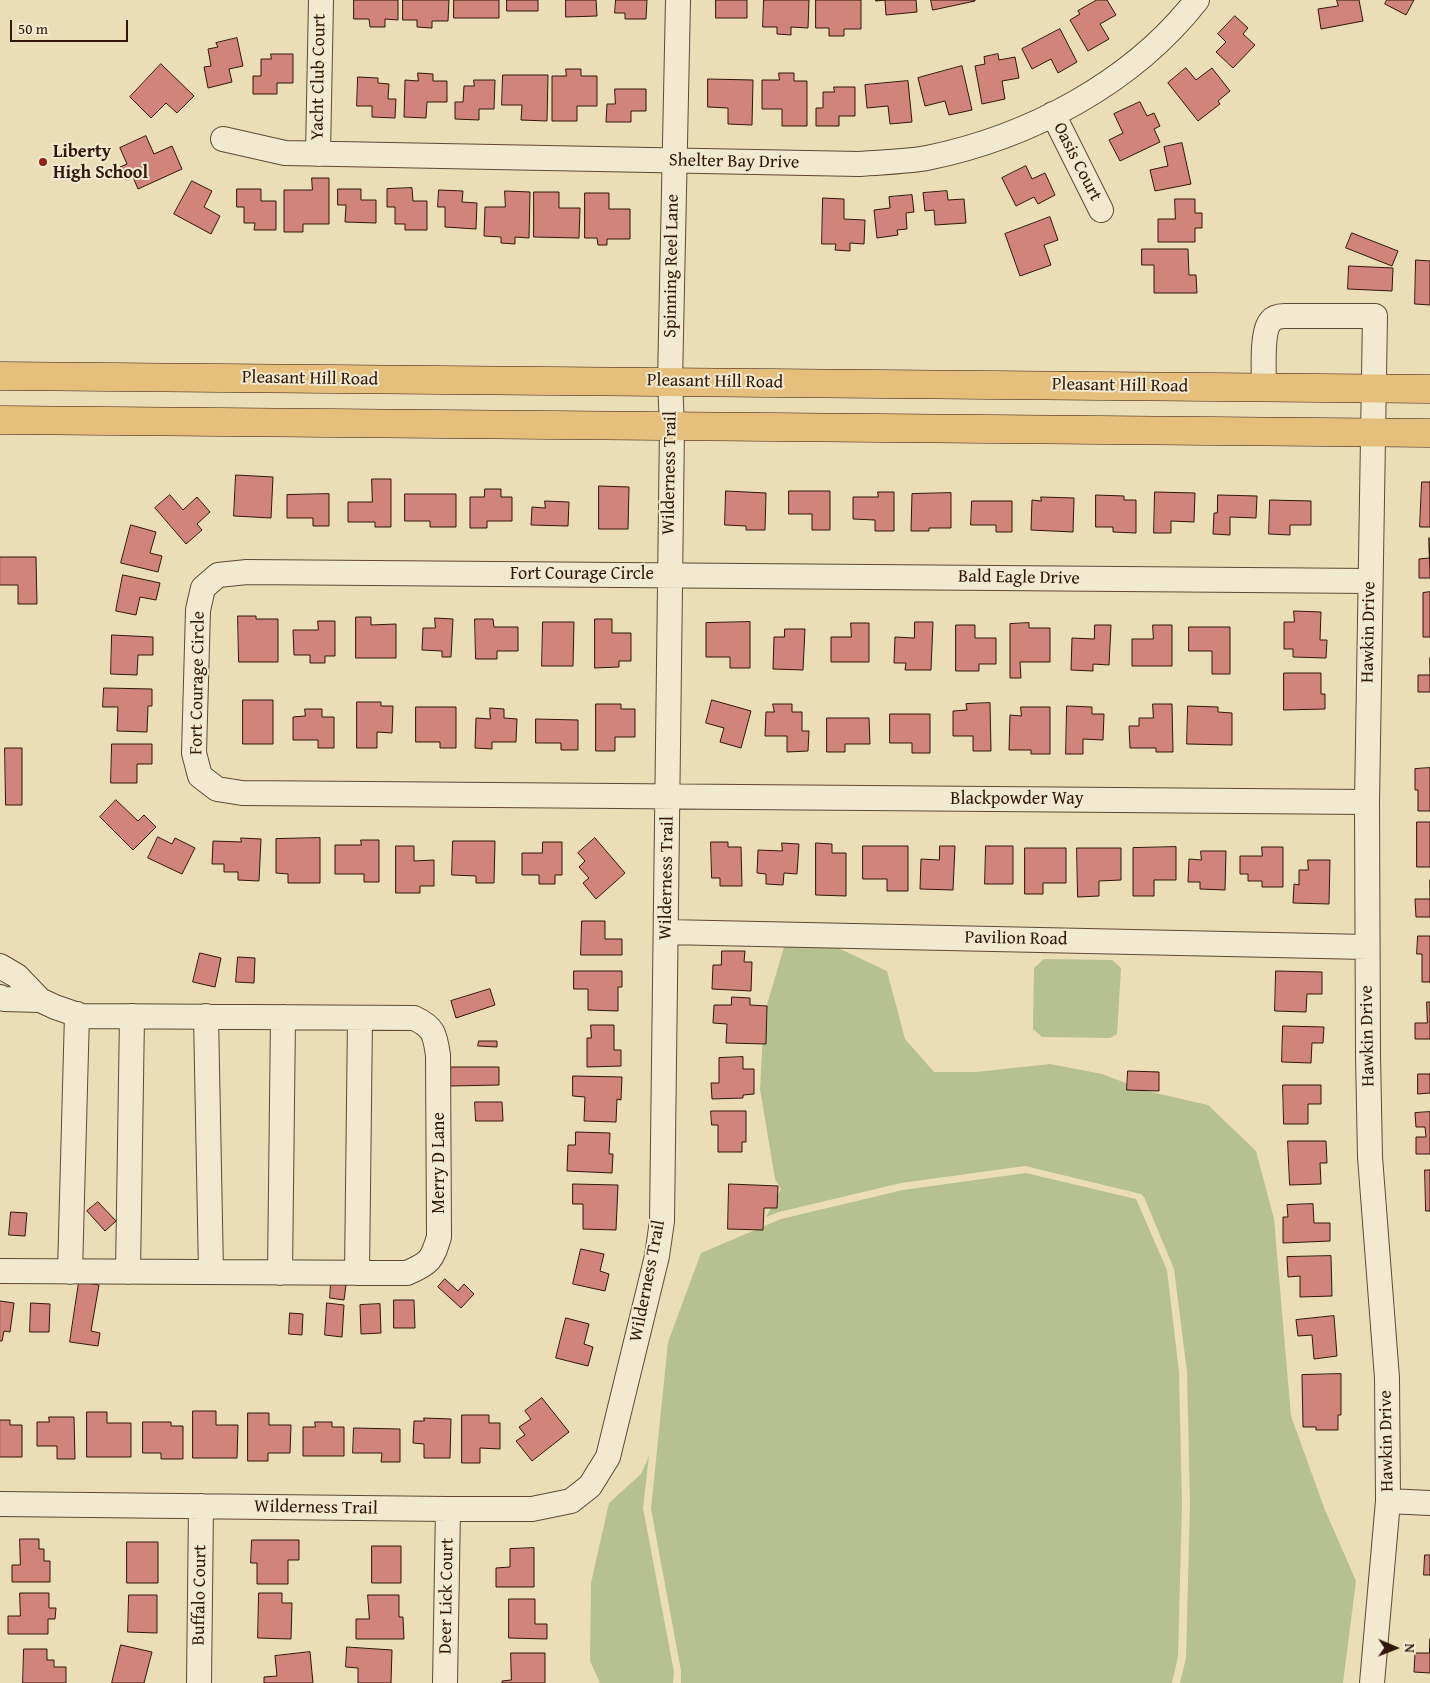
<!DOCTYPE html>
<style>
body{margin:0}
#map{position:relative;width:1430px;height:1683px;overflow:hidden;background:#ebdeb7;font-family:"Gentium Book Plus",serif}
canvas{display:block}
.north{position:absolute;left:1370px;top:1623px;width:50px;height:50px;-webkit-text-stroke:4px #f2ead0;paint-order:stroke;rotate:91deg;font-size:14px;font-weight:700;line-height:20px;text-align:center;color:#311609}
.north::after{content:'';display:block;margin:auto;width:18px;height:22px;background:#311609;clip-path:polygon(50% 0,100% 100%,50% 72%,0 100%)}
.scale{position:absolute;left:10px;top:20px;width:118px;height:22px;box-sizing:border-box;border:2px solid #311609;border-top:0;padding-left:6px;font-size:15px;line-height:18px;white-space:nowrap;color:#311609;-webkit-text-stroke:4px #f2ead0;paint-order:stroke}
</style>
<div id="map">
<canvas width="1430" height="1683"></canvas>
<div class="north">N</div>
<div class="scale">50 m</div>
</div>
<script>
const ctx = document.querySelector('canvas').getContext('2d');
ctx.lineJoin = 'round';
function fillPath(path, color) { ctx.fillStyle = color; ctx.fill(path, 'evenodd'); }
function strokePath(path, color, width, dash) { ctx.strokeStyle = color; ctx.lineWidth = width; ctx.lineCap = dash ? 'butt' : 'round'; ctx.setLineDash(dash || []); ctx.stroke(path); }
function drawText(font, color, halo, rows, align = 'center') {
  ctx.font = font + ' "Gentium Book Plus",serif'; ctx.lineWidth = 4; ctx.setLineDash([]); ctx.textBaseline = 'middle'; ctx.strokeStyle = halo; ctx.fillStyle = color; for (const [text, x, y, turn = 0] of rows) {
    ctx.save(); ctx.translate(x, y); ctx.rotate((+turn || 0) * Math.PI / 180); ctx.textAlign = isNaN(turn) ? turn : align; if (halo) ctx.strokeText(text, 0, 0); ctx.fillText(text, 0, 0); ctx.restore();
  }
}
const green = new Path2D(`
 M832,945L887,971L905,1039L934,1072H976L1050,1064L1102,1074L1147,1091L1208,1105L1256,1151L1274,1219L1291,1416L1325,1510L1356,1581L1343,1683H1180L1186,1658L1190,1504L1187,1372L1174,1269L1144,1197L1141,1194L1025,1166L901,1183L779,1212L766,1217L781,1189L775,1179L760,1089L764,1015L784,947Z
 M1044,959L1112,960L1121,968L1117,1034L1110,1038L1042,1037L1033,1029L1034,968Z
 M1026,1173L1136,1199L1167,1270L1179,1372L1182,1504L1178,1657L1172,1683H681V1671L651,1509L668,1342L701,1253L781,1219L903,1190Z
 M649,1456L643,1508L674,1672L673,1683H600L590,1661L591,1583L609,1503L641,1474Z`);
const building = new Path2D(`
 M354,0H398V20L385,19V27H370L369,19H354Z
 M403,0H449L448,21H432V28L417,27V20H403Z
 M454,0H499V18H454Z
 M507,0H538V11H507Z
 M566,0H596L597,16L566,17Z
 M616,0H647L646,19H625V13H615Z
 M716,0H747V18H716Z
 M764,0H809L808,28L791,27V35L777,34V27H763Z
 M816,0H861V29H844V36H829V28H816Z
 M876,0H916L917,12L886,15L885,0L876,1Z
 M931,0H975V1L933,10Z
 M1097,0H1107L1116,15L1100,24L1109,39L1088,51L1070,20L1080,14L1078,11Z
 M1337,0H1359L1363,21L1321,29L1318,9L1338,6Z
 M1387,0H1414L1406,15L1385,4Z
 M1235,16L1248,28L1243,34L1255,45L1233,68L1216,52L1226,42L1218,34Z
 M1060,29L1077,62L1058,73L1051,59L1032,69L1022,49Z
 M237,38L243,66L229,69L232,82L208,88L204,67L211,66L208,49L218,47L216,43Z
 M271,54H293V83H277V94H253V76H261V59H271Z
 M998,54L999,60L1015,57L1019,78L1002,81L1005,99L982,104L975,66L985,64L984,57Z
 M161,64L194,96L177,113L166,103L151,118L130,97Z
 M962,66L972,110L949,115L945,101L925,106L918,78Z
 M1186,68L1196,80L1212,68L1230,91L1218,101L1220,104L1198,121L1168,83Z
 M566,69H581V76H597V106H577V121H552V76H566Z
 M418,73L433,74V81H447V102H427L426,118L404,117L405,80L418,81Z
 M779,73H794V81H807V126H782V109H762V80H779Z
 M503,75H548L547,121L521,120L522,105H502Z
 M358,77L378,78V83L389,84L388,99H396L395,118L372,117V106H357Z
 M708,79L753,80L752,125L728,124V108L708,107Z
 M474,80H495L494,109H479V120L455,119V102H463L464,86H474Z
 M908,81L912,122L890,124L888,106L867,108L865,85Z
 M834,87H855V116H839V126H816V108H823V92H834Z
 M615,89H646V111H631V122H606L607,104H615Z
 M1140,102L1147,116L1154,113L1160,126L1154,129L1160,142L1120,161L1109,140L1123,133L1114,114Z
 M146,136L154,154L172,146L182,169L138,189L133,177L126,180L120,167L127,164L120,148Z
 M1182,143L1191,184L1155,191L1150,170L1168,166L1164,147Z
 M1026,166L1032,179L1045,173L1055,195L1038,204L1034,197L1016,206L1002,178Z
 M312,178H329V224H303V232H284V190H312Z
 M192,181L212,191L204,207L220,216L211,234L174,214Z
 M412,188L413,201H427V230H405V224H395V207H387V189Z
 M237,189H261V201H276V230H254L255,223H244V207H237Z
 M338,189H361V200H376V223L345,222L346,205H338Z
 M439,190L463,191L462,202L477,203L476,229L445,227V207H438Z
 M505,191L530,192L529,238L515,237V244L501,243V237L484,236L485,207H505Z
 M947,191L948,200L964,199L966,223L935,225L934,210L925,211L923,193Z
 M534,192H559V208H580L579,238L534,237Z
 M585,193H609V209H630V239H607V245H598L597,238H585Z
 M912,195L914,212L906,213L907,229L897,230L898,235L877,238L874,210L890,208L889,197Z
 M823,198L844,199V219L865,220L864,244L850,243V251L835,250L836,244H822Z
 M1175,199H1195V213H1202V228H1195V242H1158V219H1175Z
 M1050,217L1058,240L1044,245L1051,265L1020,276L1005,234Z
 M1352,233L1398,251L1392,266L1346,248Z
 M1142,249H1188L1189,275H1196L1197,293H1154V265H1142Z
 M1416,260L1430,261V305L1415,304Z
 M1349,266L1393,268L1392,291L1348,289Z
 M236,475L273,477L271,518L234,516Z
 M372,479H391V527H375V522H348V502H372Z
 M1422,482H1430V527H1420Z
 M599,486L629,487L628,529H599Z
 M485,489H501V497H512V521H487V528H470V497H484Z
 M726,491L766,493L765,530H746V526L725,525Z
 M789,491H830V530H812V514H789Z
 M878,492H894V531H875V520L853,519V497H878Z
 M1155,492L1195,493L1194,522L1171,521V533H1154Z
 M951,493V528H929V531H911L912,494Z
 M329,494V526H313V518H287V495Z
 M405,494H456V527H430V521H405Z
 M170,495L183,510L197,497L210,512L197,524L202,530L186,544L155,508Z
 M1096,495L1124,496V500H1136V533L1113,532V527H1096Z
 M1218,495L1257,496L1256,518L1230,517V535L1213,534L1214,513H1217Z
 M1041,497L1074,498L1073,532L1031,530L1032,500L1041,501Z
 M1270,500L1311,501V525H1290V535L1269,534Z
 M545,501L569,502L568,526L531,525L532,507L545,508Z
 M972,501H1012V532H996V525H971Z
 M131,525L156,532L150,553L162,556L158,572L121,563Z
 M1429,538L1430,578H1419V559L1429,558Z
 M0,557H36L37,604H18V585H0Z
 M123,575L160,583L156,600L140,597L136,615L116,611Z
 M1430,592V637H1423V593Z
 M1294,611L1321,612L1320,640H1327L1326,658L1293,657V649H1284V622H1294Z
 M238,616H256V619H278V662H239Z
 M356,617H371V625L396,624V658H356Z
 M435,618L453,619L451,657H442V651L422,650L423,628H435Z
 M475,619H493L494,627H518V651H497V659H476Z
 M595,619H612V633H631V661H619V667L595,668Z
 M318,621H335V656H325V663H310V655H294L293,630H318Z
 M543,622H574L573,666H542Z
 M750,622V668H730V657H706V623Z
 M915,622H933L931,670H905L906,663H894L895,637L914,638Z
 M851,623H869V662H831V637H851Z
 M1029,623V628H1050V662H1020L1021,678H1010V624Z
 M956,625H975V638H996V664H979V671H956Z
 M1095,625H1111L1109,665L1093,664V671L1071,670L1072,638L1094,639Z
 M1153,625H1172V666H1132V639H1153Z
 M1189,627H1230V674H1212V651H1189Z
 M785,629H805L803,670L773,669L774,637H784Z
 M112,635L153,637V655H138L137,675L111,674Z
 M1430,658V692H1418V675H1430Z
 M1284,673H1321V694H1325V709L1284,710Z
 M104,688L152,689V706H148L147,732L117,731L118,707H103Z
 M243,700H273V744H243Z
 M712,700L751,711L741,748L720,742L724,728L706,723Z
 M357,702H381V706H393L392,733L377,732V748H357Z
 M990,703L991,751H973V736H953V711L967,710L966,704Z
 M596,704H621V709H635V737H615V751H596Z
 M773,704H792V712H802V731H809L808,751L787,752V736H765L766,712H774Z
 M1153,704H1172L1173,752H1156V748H1130L1129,726H1139V718H1153Z
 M1067,706L1092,707V714H1104L1103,740L1083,739V754H1066Z
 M1188,706L1218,707V712L1232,713V745L1187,744Z
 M416,707H456V748H440V742H416Z
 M1021,707H1050V754H1031V750H1009L1010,715L1021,716Z
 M490,708L504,709V718L517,719L516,742H492V749L475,748L476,718L490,719Z
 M305,709H322V717H334V748H318V740H293V717L305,716Z
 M890,714H930V753H912V743H890Z
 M827,718H869L870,744H845V752H827Z
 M536,719L578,720V750H561V743H536Z
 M112,744H152V764H137V783H111Z
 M5,748H22V805H6Z
 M1430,768V811H1418V790H1415V769Z
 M116,800L138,821L144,815L156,827L133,850L100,817Z
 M1417,822H1430V867H1417Z
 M158,837L172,844L175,838L195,848L182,874L148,858Z
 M241,838L261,839L259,881L238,880V872H224V864H212L213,841L241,842Z
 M320,838V883H288V874L276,873V839Z
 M595,838L625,873L596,899L583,883L589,878L579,867L585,861L578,853Z
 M361,840H379V882H364V874H335V845H361Z
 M453,841H495L494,883H476V876L452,875Z
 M543,842H562V875H555V884H539V875H522V853H542Z
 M711,842H728V847H741L742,886H720V878H712Z
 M782,843L799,844L797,874L784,873L783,885L766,884V874L757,873L758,850L782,851Z
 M816,843L832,844V853H846V896L816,895Z
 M396,846H414V861L434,860V886H420V893H396Z
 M863,846H908V891H887V879H863Z
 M940,846H955L953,890L920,889L921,859L939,860Z
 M986,846H1013V884H985Z
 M1176,847V880H1154V896H1133V848Z
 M1262,847H1283V887H1262V881H1248V874H1240V856H1262Z
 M1025,848H1066V883H1043V894H1025Z
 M1077,848H1121V880L1099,881V896L1078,897Z
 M1201,851H1226L1225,890L1200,889V882H1188L1189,859L1201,860Z
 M1308,860H1330L1329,904L1293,903L1294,884L1299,885V870H1308Z
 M1430,880V917H1416L1415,899H1430Z
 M582,921H605V939H622V955H581Z
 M1418,936H1430V982H1422V954H1417Z
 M722,951H745L744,962H752L751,991L712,989L713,965H721Z
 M200,953L221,958L215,987L193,982Z
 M238,957L255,958L254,983L236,982Z
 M574,971H622V987H618V1011L588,1010V989H574Z
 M1276,971L1322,972V994H1307L1306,1012L1275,1011Z
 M490,989L495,1005L456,1018L451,1001Z
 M732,997L750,998V1005L767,1006L766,1044L726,1043L727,1024L713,1023L714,1005H731Z
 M1427,1002H1430V1039H1415V1023H1427Z
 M591,1025H614V1050H621V1066L587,1067V1038H591Z
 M1283,1026L1324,1027L1323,1043H1312L1311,1063L1282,1062Z
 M479,1041H497V1047L478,1046Z
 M743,1057V1069H754V1094L743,1095V1098L712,1099L711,1083H719V1058Z
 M451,1067H499V1085L451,1086Z
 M1128,1071L1159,1072V1091L1127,1090Z
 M1418,1074H1430V1093L1418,1094Z
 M573,1076L622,1077L621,1100L617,1099L616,1122L584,1121L585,1097L573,1096Z
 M1283,1085H1321V1104H1308V1124H1284Z
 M475,1102H502L503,1121H476Z
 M711,1111H746V1142H742V1152H718V1125H712Z
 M1430,1112V1154H1416V1137H1426L1425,1127H1416L1415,1113Z
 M576,1132L610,1133L609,1154H613L612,1173L567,1171L568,1145H575Z
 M1288,1141H1326L1327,1163H1320L1321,1184L1290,1185Z
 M1425,1170H1430V1211H1426Z
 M573,1184L618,1185L616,1230L583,1229V1204H573Z
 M729,1184L778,1186L777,1208H764L763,1230L728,1229Z
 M98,1202L116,1221L105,1231L87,1211Z
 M1313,1204L1314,1223H1330V1241L1283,1243V1217H1288L1287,1205Z
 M11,1212L27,1213L25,1236L9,1235Z
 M581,1249L604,1254L600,1271L609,1274L605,1291L573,1284Z
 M1331,1256L1332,1296L1300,1297V1276L1288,1277L1287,1257Z
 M445,1279L458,1291L464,1284L474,1294L461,1308L438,1287Z
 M79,1282L99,1285L91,1331L100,1333L98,1346L70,1342Z
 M331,1283L346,1285L344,1300L330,1298Z
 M394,1300H414L415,1328H394Z
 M0,1301L14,1303L10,1332L4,1331L2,1341H0Z
 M31,1303L50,1304L49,1332H30Z
 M327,1303L344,1305L342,1337L325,1335Z
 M380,1304L381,1333L361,1334L360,1305Z
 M290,1313L303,1314L302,1335L289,1334Z
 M1334,1316L1337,1356L1314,1359L1312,1335L1298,1336L1296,1320Z
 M566,1318L589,1324L584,1344L593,1347L588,1366L556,1358Z
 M1341,1374V1415H1338V1430H1316V1427H1303L1302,1375Z
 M542,1398L569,1432L532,1461L516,1441L525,1435L519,1427L531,1419L525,1411Z
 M193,1411H216V1425H238L237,1458H193Z
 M87,1412H107V1423H131V1457H87Z
 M248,1413H269V1425H291L290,1453H268V1461H248Z
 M462,1415H489V1423H500V1449L480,1448V1463H462Z
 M49,1417H74L75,1459H57V1446H37V1422H49Z
 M424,1418L451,1419L450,1458H424V1444L413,1443L414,1421H424Z
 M0,1420H10V1425H22V1457H0Z
 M143,1422H171V1426H183V1459H161V1453H143Z
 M315,1422H332V1427H344V1456H303V1427H315Z
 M354,1428L400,1429V1462H381L382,1453H353Z
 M20,1539H39V1549H44V1561H50V1582H12V1565H20Z
 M252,1540H299V1560H288V1584H257V1563H251Z
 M127,1542H158V1583H127Z
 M372,1546H401V1583H372Z
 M534,1548V1587H496V1568L510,1567V1549Z
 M1425,1555H1430V1575H1424Z
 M20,1593H49V1608H56L55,1619H48V1634H8V1616H20Z
 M259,1593H282V1603H292L291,1639L258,1638Z
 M129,1595H157V1633L128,1632Z
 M368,1595H399V1617H403L404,1639H356V1619H369Z
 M509,1599H535V1624H547V1639L509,1638Z
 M1430,1639V1673L1414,1672L1415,1653H1429Z
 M121,1645L152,1652L144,1683H112Z
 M347,1647L392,1650L391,1683H358V1668L346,1667Z
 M24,1649H47V1660H54V1667H66V1683H23Z
 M310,1652L313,1683H264V1677L277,1676L275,1656Z
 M511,1653H545V1683H502V1681L511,1680Z`);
const minor = new Path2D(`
 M1053,114L1101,210
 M223,139L285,153L859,164C881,162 905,162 927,158C1030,137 1132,83 1197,0
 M318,154L321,0
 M1264,388C1264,373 1261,331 1271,321C1274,317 1280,316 1285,316H1375L1367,802L1368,1055L1370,1157L1387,1378L1388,1501L1372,1683
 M1367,802L242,793L217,789L200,776L194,753L198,610L203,588L218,575L247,572L1370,581
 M666,932L1367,947
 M0,966L17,976L40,1000L55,1007L81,1016L414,1018C434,1027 435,1035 438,1055L439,1237C432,1260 430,1263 407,1273L0,1271
 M0,997L4,999L40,1000
 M206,1016L211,1272
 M70,1272L77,1014
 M128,1272L132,1016
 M280,1273L283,1017
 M357,1273L360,1018
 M1388,1501L1430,1503
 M0,1504L448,1509H532L571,1501L590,1486L608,1457L657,1256L662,1221L672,426L670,382L678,0
 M199,1683L201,1506
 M445,1683L448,1509`);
const major = new Path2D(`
 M0,376L1430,389
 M0,420L1430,433`);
const markers = [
 [43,162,5,"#8f2418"]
];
const streetNames = [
 ["Yacht Club Court",319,77,-89],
 ["Shelter Bay Drive",734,162,1],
 ["Oasis Court",1077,162,63],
 ["Spinning Reel Lane",672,266,-89],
 ["Pleasant Hill Road",310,379,1],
 ["Pleasant Hill Road",715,382,1],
 ["Pleasant Hill Road",1120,386,1],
 ["Wilderness Trail",670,473,-89],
 ["Fort Courage Circle",582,574],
 ["Bald Eagle Drive",1019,578,1],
 ["Hawkin Drive",1369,632,-89],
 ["Fort Courage Circle",198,683,-89],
 ["Blackpowder Way",1017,799],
 ["Wilderness Trail",667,878,-89],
 ["Pavilion Road",1016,939,1],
 ["Hawkin Drive",1368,1036,-91],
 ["Merry D Lane",439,1163,-90],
 ["Wilderness Trail",648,1281,-79],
 ["Hawkin Drive",1387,1441,-91],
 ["Wilderness Trail",316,1508,1],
 ["Buffalo Court",200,1595,-89],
 ["Deer Lick Court",447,1596,-89]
];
const poiNames = [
 ["Liberty",53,152],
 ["High School",53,173]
];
fillPath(green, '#b6c18f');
fillPath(building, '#d0847b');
strokePath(building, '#311609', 1);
strokePath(minor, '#604834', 26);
strokePath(major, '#311609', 29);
strokePath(minor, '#f2ead0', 24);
strokePath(major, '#e6bf7c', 28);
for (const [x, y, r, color] of markers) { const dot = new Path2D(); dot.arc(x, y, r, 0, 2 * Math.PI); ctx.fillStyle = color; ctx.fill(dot); strokePath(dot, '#f2ead0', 2); }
drawText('18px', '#311609', '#f2ead0', streetNames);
drawText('bold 18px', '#311609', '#f2ead0', poiNames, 'left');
</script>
